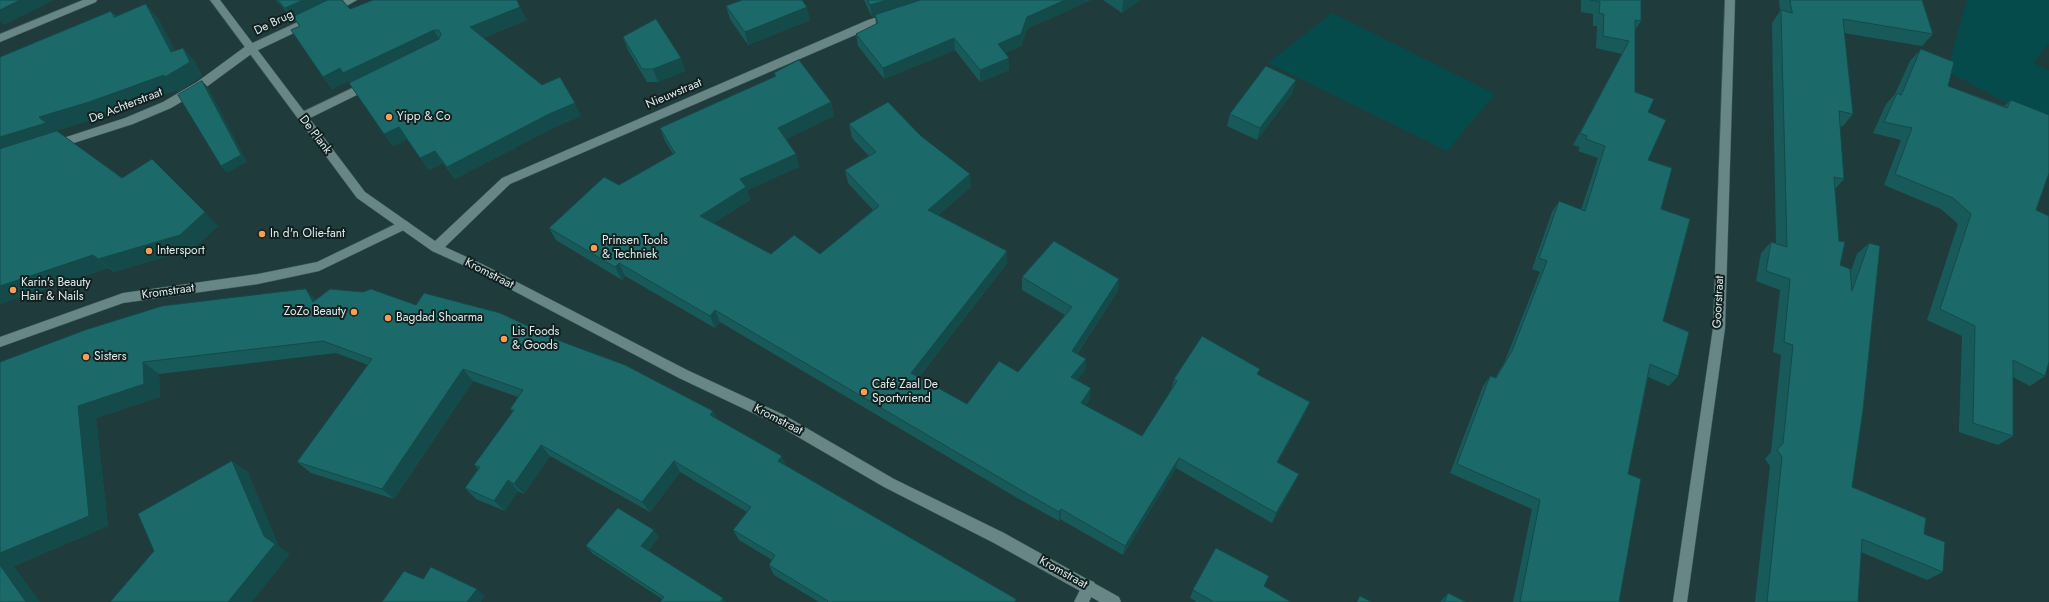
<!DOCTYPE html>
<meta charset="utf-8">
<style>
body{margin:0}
canvas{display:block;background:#1f3b3b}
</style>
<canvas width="2049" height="602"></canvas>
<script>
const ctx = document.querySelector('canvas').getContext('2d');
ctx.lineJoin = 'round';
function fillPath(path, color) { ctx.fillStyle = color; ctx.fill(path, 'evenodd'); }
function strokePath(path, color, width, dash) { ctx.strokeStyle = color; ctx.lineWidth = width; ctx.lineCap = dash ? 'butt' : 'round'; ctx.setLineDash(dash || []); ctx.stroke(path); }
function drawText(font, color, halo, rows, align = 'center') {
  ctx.font = font + ' Jost,sans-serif'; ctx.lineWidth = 4; ctx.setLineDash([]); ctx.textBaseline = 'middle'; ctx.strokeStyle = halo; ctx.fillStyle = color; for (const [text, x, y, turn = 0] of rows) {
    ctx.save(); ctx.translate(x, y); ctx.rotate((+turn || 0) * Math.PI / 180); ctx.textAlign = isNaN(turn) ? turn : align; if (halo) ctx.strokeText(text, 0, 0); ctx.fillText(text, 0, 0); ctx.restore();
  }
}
const green = new Path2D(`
 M1967,0H2049V43L2033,63L2049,71V126L1947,71Z
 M1332,13L1495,94L1447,151L1268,63Z`);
const service = new Path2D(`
 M369,80L374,84L373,87L306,120L302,121L297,117L298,114Z`);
const minor = new Path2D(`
 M83,0H97L96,2L0,42V34Z
 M344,0H357L336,12H328L327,10Z
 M1725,0H1735L1725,328L1687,602H1673L1713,328Z
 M313,15L318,19L317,22L254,52L205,88L171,108L133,124L55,149L50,145L51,142L125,118L163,102L197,82L246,46Z
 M404,220L408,222L410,225L408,228L319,271L258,284L123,303L0,347V337L123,293L258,274L317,262Z
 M1089,580L1094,582L1096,587L1089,602H1074L1084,582Z`);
const tertiary = new Path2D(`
 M210,0H220L365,192L435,241L502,178L868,20L891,13L895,15L896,17L895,19L876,26L510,184L445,247L482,264L687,370L784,415L894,479L1004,533L1119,597L1121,602H1100L994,543L884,487L774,423L679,378L474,270L432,251L357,198Z`);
const wall = new Path2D(`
 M276,0H342L350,9L527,20L483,38L581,116L555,127L455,179L443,163L429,170L407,139L393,146L349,81L332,89L323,77L299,26L296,21H295Z
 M740,0H802L810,20L748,45L730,19L726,6L740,1Z
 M864,0H1091L1027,29L1021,46L1005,53L1009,58V70L980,82L955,50L884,79L858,46L856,34L876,25L875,16L872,17Z
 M1103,0H1140L1122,13Z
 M1581,0H1641V21L1635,30V92L1648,112V160L1661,209L1663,321L1678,376L1669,386L1648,377L1628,474L1619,602H1513L1532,509L1450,473L1483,386L1490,376L1495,378L1505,361L1540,272L1532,269L1552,212L1559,201L1581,210L1598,158L1578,151L1580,147L1573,145L1622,54L1596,48L1597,26H1593V14L1581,12Z
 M1779,0H1922L1933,34L1922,46L1844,33L1853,114L1843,126H1840L1844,179L1835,189L1840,265L1850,273L1857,254L1869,243L1852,487L1924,534L1943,572L1927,580L1861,552L1858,602H1755L1770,466L1765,459L1771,452L1781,355L1773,352L1780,290L1756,281L1761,253L1771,242L1776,243L1772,23L1780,11Z
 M111,11L116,16L158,18L175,51L183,48L195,62L202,76L178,92L176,90L104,116L55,131L122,178L218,226L194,248L114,272L108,268L0,304V57Z
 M623,37L681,58L685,71L658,82H647L628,50Z
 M1921,49L1948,86L2004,106L2011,100L2036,210L2045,376L2030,386L2013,377V436L1998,445L1959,432L1962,336L1927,320L1958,224L1941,209L1884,185L1901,140L1873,133L1886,104L1895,94L1910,61Z
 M774,73L831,102L834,116L786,139L796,154L799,167L747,190L750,200L713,223L771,254H820L873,210L848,183L845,170L869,156L852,138L849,124L971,187L938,215L1007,251V263L919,377L967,404L1018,372L1065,315L1022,290V277L1119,279L1118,291L1077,354L1086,359L1085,370L1077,380L1090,399L1085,406L1142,436L1171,391L1174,379L1258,375L1310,402L1305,413L1278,462L1294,484L1272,523L1176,468L1123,555L1060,519L1059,521L1019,499L720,322L715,328L625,276L622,280L556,240L549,228L619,185L673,154L665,141L660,128L775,77Z
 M1293,92L1257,140L1227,126L1230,114Z
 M316,300L416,305L560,341L713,411L717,419L786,466L1016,599V602H819L774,575L769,565L772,560L739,540L733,530L747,512L680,472L650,512L550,456L524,494L518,491L505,511L476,499L465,488L478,469L474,465L513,412L510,409L518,397L473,381L394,499L311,473L297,462L368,365L336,353L159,374L160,397L96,418L108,526L14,566L0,602V362Z
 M659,537L648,551L726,602L662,599L592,553L586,546Z
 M1264,586L1291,602H1197L1190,598L1193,590Z
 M1448,593L1466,602H1440L1441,601Z`);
const shadedWall = new Path2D(`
 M20,0H54L4,25L0,21V10Z
 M303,0H339L293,17L296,21H295L285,8Z
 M887,0H928L872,17L870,5Z
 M1065,0H1091L1027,29L1021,46L998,56V44L1027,17Z
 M1124,0H1140L1122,13L1123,1Z
 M146,4L158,18L183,66V48L195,62L202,76L178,92L176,90L104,116L55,131L61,137L0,156V137L39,117L171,52Z
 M520,7L527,20L477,40L470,27Z
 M807,7L810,20L748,45L745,32Z
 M434,30L441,43L352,86L349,81L332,89L323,77L340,68Z
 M954,38L955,50L884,79L883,68Z
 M681,58L685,71L658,82L653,69Z
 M1009,58V70L980,82V70Z
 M1296,80L1293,92L1257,140L1260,128Z
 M202,81L208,87L247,162L227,173L221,166Z
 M831,102L834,116L782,141L778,128Z
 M575,103L581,116L555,127L455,179L447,167L549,114Z
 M399,127L407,139L393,146L384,134Z
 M435,151L443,163L429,170L420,158Z
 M796,154L799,167L747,190L750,200L705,229L700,216L740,179Z
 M970,174L971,187L929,222L928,210Z
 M205,212L218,226L194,248L114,272L98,259Z
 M1007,251V263L913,384L911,373Z
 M93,255L108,268L0,304V286Z
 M619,263L625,276L622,280L615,267Z
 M1119,279L1118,291L1071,362L1072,351Z
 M306,289L318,302H313Z
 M715,310L720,322L715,328L710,316Z
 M1086,359L1085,370L1071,388V377Z
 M143,362L159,374L160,397L96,418L108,526L14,566L40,602H26L0,565V553L78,406Z
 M463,369L473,381L394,499L382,489Z
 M1091,388L1090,399L1080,414L1081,403Z
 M1310,402L1305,413L1272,472L1277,462Z
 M713,411L719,423L710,415Z
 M541,445L550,456L524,494L514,484Z
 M782,456L787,467L778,461Z
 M1179,458L1176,468L1123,555L1125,546Z
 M232,461L248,472L279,546L290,554L252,602H228L264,536Z
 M674,461L680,472L650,512L642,502Z
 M1299,474L1294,484L1272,523L1276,513Z
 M508,480L518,491L505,511L494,501Z
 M1061,509L1060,519L1059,521V512Z
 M654,530L659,537L646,553L641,546Z
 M477,589L485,596L481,602H467Z
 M723,598L726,602H720Z`);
const building = new Path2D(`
 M0,0H20L0,10Z
 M278,0H303L285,8Z
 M328,0H342L350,9L373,0H517L520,7L470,27L542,85L560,77L575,103L549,114L447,167L435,151L420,158L399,127L384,134L349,83L439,39L441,34L439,30H434L343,73L340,68L323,77L291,30L300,26L293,17Z
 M743,0H802L807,7L745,32L726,6Z
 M868,0H887L870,5Z
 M921,0H1065L1027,17L1021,34L998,44L1009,58L980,70L954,38L883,68L856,34L878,23L875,15Z
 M1590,0H1641V21L1635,20V92L1654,99L1648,112L1666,120L1648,160L1672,168L1661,209L1690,219L1663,321L1689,332L1678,376L1650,364L1628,474L1641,479L1619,602H1520L1540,500L1457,464L1490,376L1496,378L1512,351L1547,261L1539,258L1559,201L1585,211L1605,146L1586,139L1587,136L1580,133L1629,41L1603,36L1604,14L1599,13L1600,2Z
 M1790,0H1922L1933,34L1843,19L1853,114L1839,111L1844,179L1834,177L1839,241L1845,242L1840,265L1850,269L1852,291L1869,243L1880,246L1863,410L1852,487L1926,518L1924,534L1945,542L1943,572L1862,539L1858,602H1767L1782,457L1777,450L1783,443L1793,345L1784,342L1790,279L1766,271L1771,242L1787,247L1781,10L1792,13Z
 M146,4L171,52L183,48L190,62L165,77L164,75L89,102L39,117L46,123L0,137V57L111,11L114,17Z
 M656,19L681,58L653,69H642L623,37Z
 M1921,49L1954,62L1948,86L2007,108L2011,100L2049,115V173L2036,210L2049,216V362L2045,376L2013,360V436L1973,423L1975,326L1940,309L1971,214L1953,198L1895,174L1912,128L1884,122L1897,93L1901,95Z
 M799,60L831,102L778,128L796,154L740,179L746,187L700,216L771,254L794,235L820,254L879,206L845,170L876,152L849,124L888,102L921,136L970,174L928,210L1007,251L911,373L967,404L999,361L1018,372L1072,307L1022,277L1054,241L1119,279L1072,351L1086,359L1071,377L1091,388L1081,403L1142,436L1177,381L1174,379L1202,336L1260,369L1257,374L1310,402L1277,462L1299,474L1276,513L1179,458L1125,546L1061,509L1059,512L1019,489L715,310L710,316L619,263L615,267L549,228L604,177L619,185L675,153L660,128L776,76L774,73Z
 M1266,66L1296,80L1260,128L1230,114Z
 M202,81L241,155L221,166L178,95Z
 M57,131L122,178L152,159L205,212L180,235L98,259L93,255L0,286V149Z
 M306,289L313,302L330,289L363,292L371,289L416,305L424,293L500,313L560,341L625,365L713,411L710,415L782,456L778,461L1016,599L1015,602H827L828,601L769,565L775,555L733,530L751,507L674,461L642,502L541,445L514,484L508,480L494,501L465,488L480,467L474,465L514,410L510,409L523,390L463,369L382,489L297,462L372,359L323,341L143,362L144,384L78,406L89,516L0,553V362L85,330L162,306Z
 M232,461L264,536L275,544L228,602H110L154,551L138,514Z
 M618,508L654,530L641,546L723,598L720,602H660L664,597L586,546Z
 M1216,548L1269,576L1264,586L1291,602H1214L1193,590Z
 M0,565L26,602H0Z
 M431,567L477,589L467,602H382L404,571L423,579Z
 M1448,593L1466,602H1445Z
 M1360,596L1372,602H1357Z`);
const markers = [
 [389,117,4,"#fc9d54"],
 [262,234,4,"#fc9d54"],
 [594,248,4,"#fc9d54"],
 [149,251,4,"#fc9d54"],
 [13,290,4,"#fc9d54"],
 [354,312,4,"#fc9d54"],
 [388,318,4,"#fc9d54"],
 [504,339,4,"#fc9d54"],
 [86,357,4,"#fc9d54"],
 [864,392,4,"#fc9d54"]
];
const streetNames = [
 ["De Brug",274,23,-26],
 ["Nieuwstraat",674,94,-23],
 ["De Achterstraat",126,106,-21],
 ["De Plank",315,135,53],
 ["Kromstraat",489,274,27],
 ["Kromstraat",168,292,-8],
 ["Goorstraat",1719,302,-87],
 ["Kromstraat",778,420,27],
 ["Kromstraat",1063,573,29]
];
const poiNames = [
 ["Yipp & Co",397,117],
 ["In d'n Olie-fant",270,234],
 ["Prinsen Tools",602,241],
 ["& Techniek",602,255],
 ["Intersport",157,251],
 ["Karin's Beauty",21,283],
 ["Hair & Nails",21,297],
 ["ZoZo Beauty",346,312,"right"],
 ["Bagdad Shoarma",396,318],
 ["Lis Foods",512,332],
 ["& Goods",512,346],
 ["Sisters",94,357],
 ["Café Zaal De",872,385],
 ["Sportvriend",872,399]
];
fillPath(green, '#054b4c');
strokePath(service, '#3d5757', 1);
strokePath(minor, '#3d5757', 1);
strokePath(tertiary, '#3d5757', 1);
fillPath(service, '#678685');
fillPath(minor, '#678685');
fillPath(tertiary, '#678685');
fillPath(wall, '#185a5a');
fillPath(shadedWall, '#144a4a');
fillPath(building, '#1c6969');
strokePath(building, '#144a4a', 1);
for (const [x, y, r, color] of markers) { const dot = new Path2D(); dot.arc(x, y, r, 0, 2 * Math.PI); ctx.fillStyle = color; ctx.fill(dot); strokePath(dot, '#132020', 1.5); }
drawText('12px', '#dcecec', '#132020', streetNames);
drawText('12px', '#dcecec', '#132020', poiNames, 'left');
</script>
